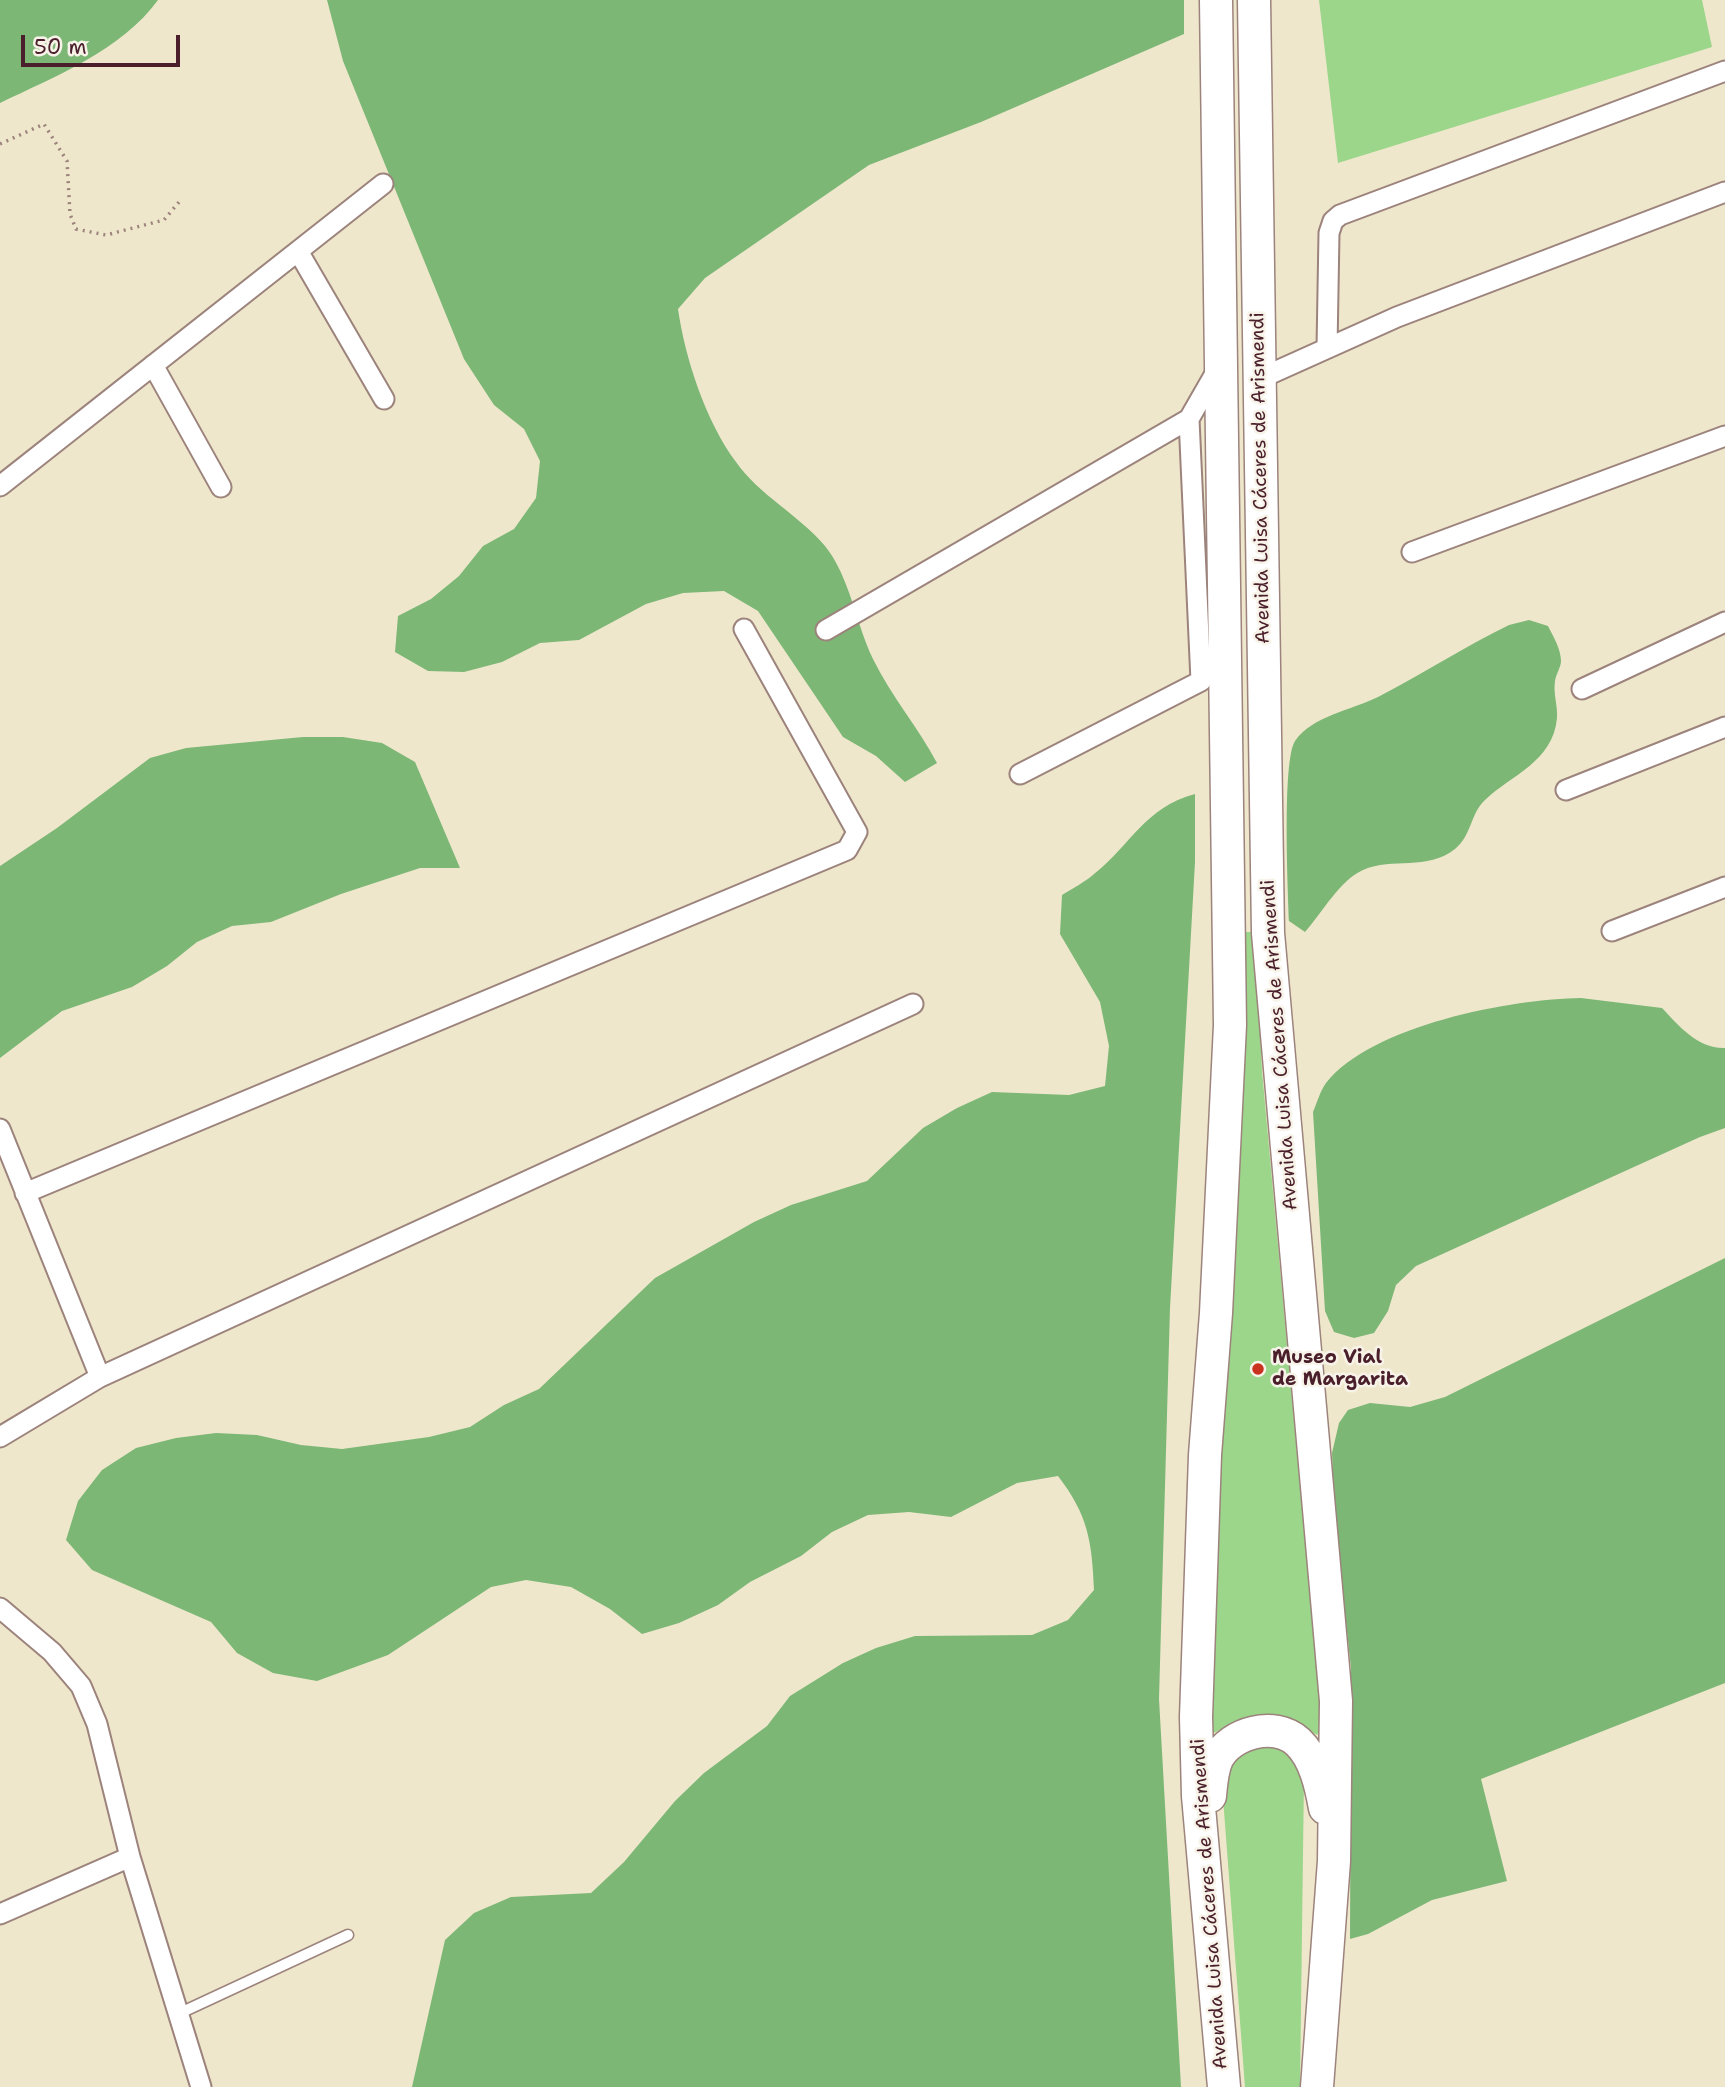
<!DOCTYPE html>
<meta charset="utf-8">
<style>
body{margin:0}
#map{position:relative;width:1725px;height:2087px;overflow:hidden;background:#efe7cc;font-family:"Shantell Sans",sans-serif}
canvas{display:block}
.scale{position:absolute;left:21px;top:35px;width:159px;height:32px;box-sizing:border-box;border:4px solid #4a1f2b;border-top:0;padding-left:9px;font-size:21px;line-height:24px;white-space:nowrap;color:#4a1f2b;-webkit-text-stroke:5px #f7f3e8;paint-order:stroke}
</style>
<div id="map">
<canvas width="1725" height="2087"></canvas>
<div class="scale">50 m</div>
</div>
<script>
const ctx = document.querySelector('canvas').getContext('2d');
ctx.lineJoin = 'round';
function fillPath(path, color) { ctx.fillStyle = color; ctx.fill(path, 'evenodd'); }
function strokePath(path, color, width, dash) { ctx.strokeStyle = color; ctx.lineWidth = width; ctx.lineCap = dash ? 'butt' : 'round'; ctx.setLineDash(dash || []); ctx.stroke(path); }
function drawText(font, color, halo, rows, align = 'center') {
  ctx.font = font + ' "Shantell Sans",sans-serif'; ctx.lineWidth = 5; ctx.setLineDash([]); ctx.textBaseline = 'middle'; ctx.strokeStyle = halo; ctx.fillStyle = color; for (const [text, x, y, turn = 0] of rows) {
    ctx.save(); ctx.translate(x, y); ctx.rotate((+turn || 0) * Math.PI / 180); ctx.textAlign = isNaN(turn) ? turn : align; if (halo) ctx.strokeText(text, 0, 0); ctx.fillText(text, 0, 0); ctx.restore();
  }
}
const green = new Path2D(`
 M1319,0H1702L1712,47L1338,163Z
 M1245,932H1255L1262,1071L1322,1727L1317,1735L1294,1723H1236L1211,1734L1214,1570Z
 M1268,1743L1290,1751L1304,1777L1300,2087H1245L1222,1785C1231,1753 1238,1753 1268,1743Z`);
const forest = new Path2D(`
 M0,0H158C122,50 54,77 0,103Z
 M327,0H1184V34L981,122L869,165L705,278L678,309C685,358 706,422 736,462C759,495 799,515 825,546C850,577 856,624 873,659C891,696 918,727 937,763L905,782L876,756L843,737L758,611L724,591L683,593L646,604L579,640L540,643L502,662L464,672L428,671L395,652L398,616L431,599L459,576L483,546L514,529L536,498L540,461L524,429L494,405L464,359L343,61Z
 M1529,620L1548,626C1553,636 1561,649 1561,661C1561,667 1556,674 1555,681C1553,694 1558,706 1557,718C1553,762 1511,775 1485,800C1470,814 1472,835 1455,849C1427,871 1393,857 1363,870C1340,880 1322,913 1305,932L1289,921C1288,891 1282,761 1295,741C1312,716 1352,710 1378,697C1422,674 1464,647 1509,625Z
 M303,737H343L382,743L415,762L460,868H420L341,894L271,922L232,926L197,942L167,966L132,987L62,1011L0,1058V866L57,828L150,758L186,748Z
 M1195,794V862L1170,1308L1159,1699L1181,2087H412L445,1940L474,1913L511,1897L591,1893L624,1862L675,1801L704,1773L767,1726L790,1696L843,1663L876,1648L915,1636L1032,1635L1068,1620L1094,1590C1092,1541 1088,1515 1058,1476L1017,1483L951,1517L909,1512L868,1515L832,1532L801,1556L750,1582L718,1605L679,1623L642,1634L610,1609L571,1587L526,1580L491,1587L388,1655L317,1681L273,1673L237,1653L211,1622L92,1570L66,1540L78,1501L102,1470L136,1448L176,1438L216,1433L257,1435L301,1445L342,1449L429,1437L470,1427L504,1405L539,1389L655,1278L754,1222L791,1205L867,1181L923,1128L957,1108L992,1092L1069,1095L1105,1086L1109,1046L1100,1002L1060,934L1062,895C1073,888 1085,882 1094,874C1131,845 1145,807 1195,794Z
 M1581,998L1662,1008C1679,1026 1698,1049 1725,1048V1128L1700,1137L1416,1266L1396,1285L1388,1311L1374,1333L1354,1338L1334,1332L1325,1311L1313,1112C1317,1103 1320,1091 1326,1083C1372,1025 1511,999 1581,998Z
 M1725,1258V1683L1481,1779L1507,1881L1432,1900L1368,1934L1350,1939L1351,1668L1335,1522L1332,1453L1339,1423L1348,1410L1370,1403L1410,1407L1445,1397Z`);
const path = new Path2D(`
 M0,144L44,124L67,161L70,214L76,229L106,235L164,220L179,202`);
const lane = new Path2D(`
 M178,2014L348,1935`);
const street = new Path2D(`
 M298,251L384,399
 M1327,348L1329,233L1333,221L1340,215L1725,71
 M153,365L221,487
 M1259,379L1397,317L1725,192
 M1189,419L1216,372
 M0,486L383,184
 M1412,552L1725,436
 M826,630L1189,419L1201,681L1020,774
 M1582,689L1725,622
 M1566,790L1725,727
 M1612,931L1725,887
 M0,1129L100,1377
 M25,1193L847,850L857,832L744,629
 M0,1437L100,1377L913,1004
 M0,1608L52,1652L81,1686L97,1724L130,1857L201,2087
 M0,1914L130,1857`);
const primary = new Path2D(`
 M1216,0L1230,1025L1216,1313L1205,1455L1196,1717L1198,1796L1224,2087
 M1254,0L1268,933L1336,1701L1334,1861L1317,2087
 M1210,1796C1211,1784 1212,1770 1217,1759C1231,1732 1275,1721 1298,1742C1315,1758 1321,1786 1325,1808`);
const markers = [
 [1258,1369,7,"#c8321e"]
];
const streetNames = [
 ["Avenida Luisa Cáceres de Arismendi",1261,478,-91],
 ["Avenida Luisa Cáceres de Arismendi",1280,1045,-94],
 ["Avenida Luisa Cáceres de Arismendi",1210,1904,-94]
];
const poiNames = [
 ["Museo Vial",1272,1358],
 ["de Margarita",1272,1380]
];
fillPath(green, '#9bd68a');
fillPath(forest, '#7cb776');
strokePath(lane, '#9c837c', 13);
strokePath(street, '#9c837c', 23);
strokePath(primary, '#9c837c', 35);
strokePath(path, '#9c837c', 3.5, [2, 5]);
strokePath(lane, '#fff', 10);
strokePath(street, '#fff', 19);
strokePath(primary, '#fff', 32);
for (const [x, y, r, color] of markers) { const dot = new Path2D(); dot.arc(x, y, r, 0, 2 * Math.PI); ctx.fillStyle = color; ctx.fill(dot); strokePath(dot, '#f7f3e8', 2.5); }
drawText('19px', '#4a1f2b', '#f7f3e8', streetNames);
drawText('bold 19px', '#4a1f2b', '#f7f3e8', poiNames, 'left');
</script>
